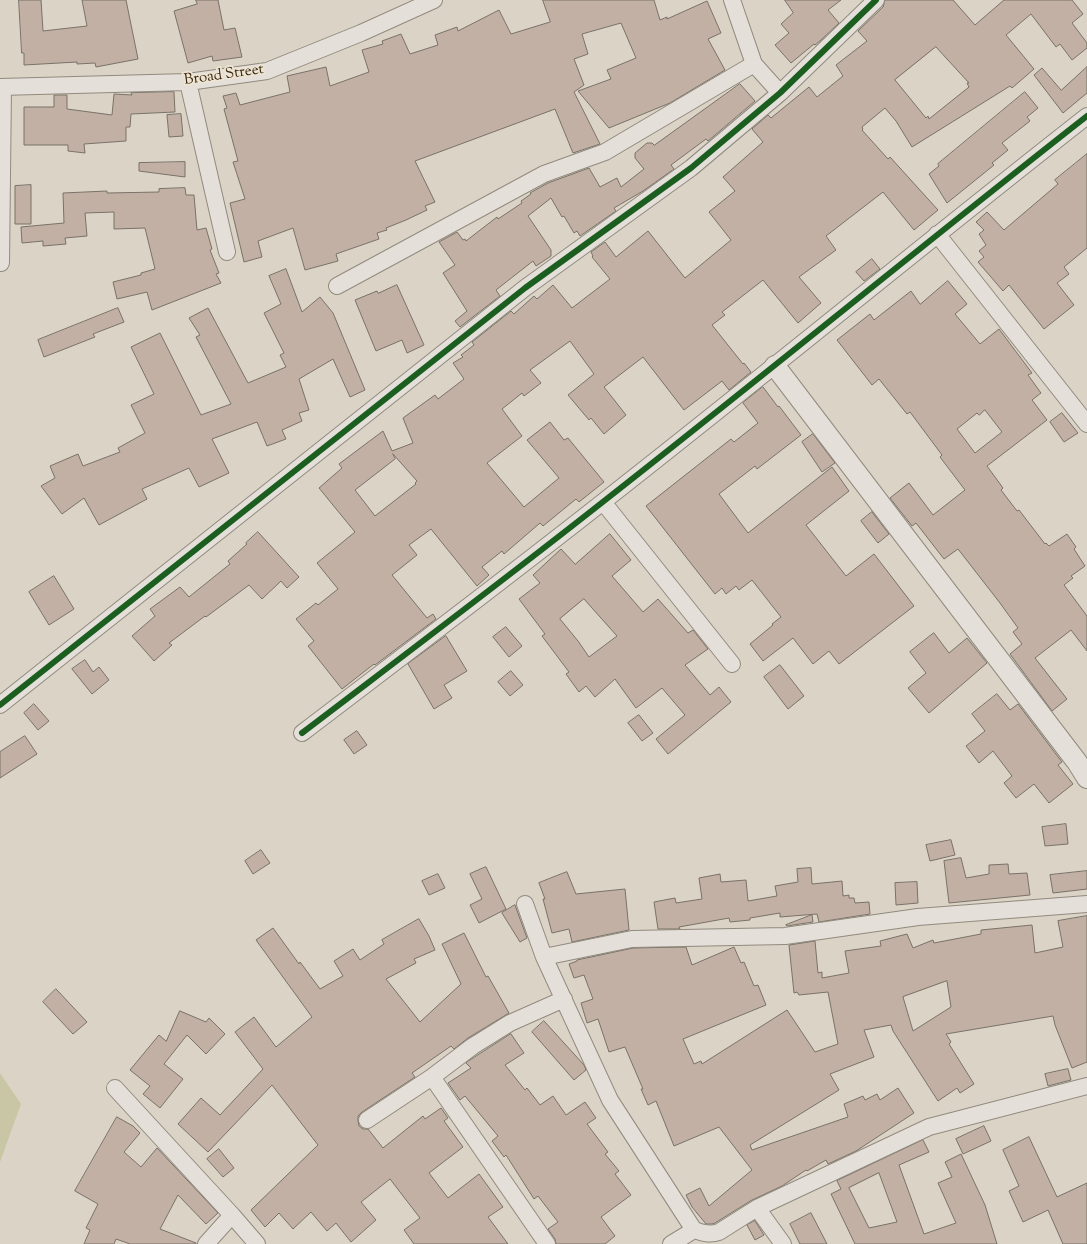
<!DOCTYPE html>
<style>
body{margin:0}
canvas{display:block;background:#dbd3c5}
</style>
<canvas width="1087" height="1244"></canvas>
<script>
const ctx = document.querySelector('canvas').getContext('2d');
ctx.lineJoin = 'round';
function fillPath(path, color) { ctx.fillStyle = color; ctx.fill(path, 'evenodd'); }
function strokePath(path, color, width, dash) { ctx.strokeStyle = color; ctx.lineWidth = width; ctx.lineCap = dash ? 'butt' : 'round'; ctx.setLineDash(dash || []); ctx.stroke(path); }
function drawText(font, color, halo, rows, align = 'center') {
  ctx.font = font + ' "Sorts Mill Goudy",serif'; ctx.lineWidth = 3.5; ctx.setLineDash([]); ctx.textBaseline = 'middle'; ctx.strokeStyle = halo; ctx.fillStyle = color; for (const [text, x, y, turn = 0] of rows) {
    ctx.save(); ctx.translate(x, y); ctx.rotate((+turn || 0) * Math.PI / 180); ctx.textAlign = isNaN(turn) ? turn : align; if (halo) ctx.strokeText(text, 0, 0); ctx.fillText(text, 0, 0); ctx.restore();
  }
}
const green = new Path2D(`
 M0,1073L21,1104L0,1162Z`);
const building = new Path2D(`
 M19,0H41L43,31L87,26L82,0H126L138,59L96,67L95,63L77,64V62L24,65V53H22Z
 M196,0H218L224,30L235,28L242,57L213,61L212,56L188,63L174,11L197,4Z
 M543,0H654L660,20L667,17V19L707,1L721,33L708,39L725,70L670,103L609,128L578,91L611,79L607,70L636,58L621,23L582,34L588,54L574,59L584,85L574,92L600,144L573,153L555,109L415,161L435,202L425,206L427,210L406,220L386,228L387,230L377,233L379,239L336,254L338,261L305,270L293,228L258,241L262,257L244,262L230,203L245,199L233,162L238,161L224,109L227,108L223,96L236,93L240,105L290,92L287,76L326,67L330,86L369,72L362,50L383,44L382,41L401,34L410,54L438,45L435,35L457,27L458,31L499,10L511,34L550,22Z
 M785,0H841L828,10L839,23L821,40L815,45L814,44L791,63L775,45L789,33L781,24L793,13Z
 M885,0H953L975,25L1004,0H1072L1083,14L1072,23L1087,43V48L1072,60L1060,44L1056,47L1031,14L1006,35L1034,69L1012,88L1010,86L912,147L896,121L885,108L862,127L863,129L862,130L888,159L890,157L938,210L914,230L883,192L826,236L836,250L799,277L821,303L798,323L763,280L722,312L725,315L712,325L743,364L744,363L751,372L729,390L722,381L684,410L643,357L604,387L626,415L604,434L591,418L589,420L568,395L594,374L570,341L530,370L541,383L524,396L522,393L502,409L522,436L487,463L524,507L559,478L527,440L550,422L564,440L568,438L604,482L579,502L576,499L543,526L540,523L504,554L502,551L482,567L489,575L477,586L431,529L409,545L417,555L392,575L427,618L433,614L436,619L375,665L374,664L342,689L308,646L314,641L296,619L316,603L318,605L338,589L317,563L355,532L319,488L342,468L339,464L383,431L392,451L413,443L403,418L435,395L438,399L464,379L453,363L463,357L461,355L474,345L472,342L511,311L514,314L534,296L537,299L553,285L572,308L610,279L592,257L593,256L591,252L605,242L616,257L648,231L685,278L731,240L709,212L735,191L723,177L763,142L752,129L768,115L771,118L809,87L817,97L843,76L836,65L867,41L858,31L883,7ZM936,47L969,83H967L969,87L929,119L928,116L926,118L895,80ZM393,454L417,481L415,483L416,484L375,516L355,490L395,459Z
 M1087,67V93L1063,113L1034,75L1042,68L1061,90Z
 M740,84L755,101L708,141L706,139L671,165L674,169L643,191L614,208L616,211L580,236L577,231L574,233L564,216L562,217L551,198L528,216L551,250V256L536,266L533,261L496,290L500,296L460,327L455,321L467,311L443,273L455,265L439,242L457,232L463,240L465,239L466,241L497,217L498,219L522,203L521,201L531,194L530,193L548,183L589,168L600,187L617,178L621,187L644,169L635,158V153L647,143H652L654,145Z
 M174,92L175,112L131,114L130,127H126V141L84,144L85,153L68,151V145H24V107H54V95H67V109L112,115L114,94L132,95L131,93Z
 M1025,92L1038,108L1027,117L1030,121L1002,143L1008,150L992,163L994,165L947,203L929,174L939,166L938,164Z
 M181,114L183,136L169,137L167,115Z
 M1087,154V248L1064,267L1069,274L1057,283L1074,305L1044,329L1009,285L1003,291L978,262L984,257L979,251L986,245L979,234L984,230L976,222L987,212L1004,230L1058,184L1055,180Z
 M185,162V177L139,171V163Z
 M31,185V224H15V186Z
 M185,188L186,195H194L197,230L206,228L212,249L210,250L219,273L216,274L221,283L152,310L147,292L117,299L113,282L141,275V273L155,269L145,228L114,229V212L85,213L87,236L65,238L66,244L43,246V241L22,243L21,227L64,223L63,193L107,191V193L159,192V189Z
 M872,259L880,269L864,281L856,272Z
 M286,269L302,312L320,297L333,313L365,390L350,397L333,359L299,379L309,410L299,413L302,421L282,430L286,439L267,446L257,422L212,439L229,473L199,487L189,468L142,489L147,499L99,525L84,498L62,514L41,486L55,478L50,466L78,454L83,466L120,452L118,448L145,433L131,405L154,394L131,347L160,333L201,415L231,404L196,337L200,335L189,318L208,308L248,383L286,367L280,355L284,353L264,313L281,304L269,276Z
 M948,281L967,304L955,314L980,344L999,329L1032,373L1028,375L1041,393L1032,400L1047,420L987,466L1003,488L1001,490L1017,511L1019,510L1045,544L1046,543L1049,546L1067,534L1076,547L1074,549L1085,566L1071,576L1073,578L1064,585L1087,616V651L1071,630L1035,658L1067,699L1052,711L1010,654L1022,644L1013,632L1018,628L1000,603L958,549L944,559L916,523L912,526L890,498L909,483L933,515L965,490L940,457L942,455L910,412L907,414L879,379L872,385L837,340L870,314L874,320L911,291L920,304ZM985,410L1002,432L975,453L957,429L977,413L979,415Z
 M397,285L424,345L407,353L402,340L376,351L355,300L377,291L378,293Z
 M118,308L124,322L93,334L95,337L44,357L38,340Z
 M763,387L778,407L779,406L801,435L757,469L755,466L719,494L748,533L832,467L849,491L806,525L846,576L874,554L914,606L839,664L829,651L813,664L793,638L763,661L750,644L773,625L772,624L781,617L752,580L739,590L736,586L726,594L722,588L715,594L646,506L731,439L734,442L758,423L743,403Z
 M1062,413L1078,433L1064,442L1050,422Z
 M813,434L835,463L822,472L802,442Z
 M872,512L889,534L878,543L861,521Z
 M258,532L299,577L287,588L281,581L262,599L249,585L206,617L205,616L169,643L172,645L154,661L132,636L155,616L150,609L180,587L189,597L230,564L228,561L247,544L246,543Z
 M610,534L631,560L612,576L643,612L658,599L688,633L693,630L708,649L685,665L710,695L719,687L731,702L668,754L656,739L685,715L662,688L636,708L615,679L595,697L586,686L579,692L566,674L569,672L542,636L545,634L519,599L540,583L533,575L561,549L575,564ZM584,599L617,636L589,657L578,641L560,619Z
 M54,576L74,609L49,625L29,592Z
 M506,627L522,646L509,657L493,637Z
 M934,633L949,653L967,638L987,663L929,713L908,688L926,673L910,652Z
 M446,636L467,671L444,685L452,698L434,709L408,664Z
 M85,660L93,672L99,667L109,680L92,694L72,669Z
 M780,665L804,696L788,709L764,677Z
 M511,671L523,685L510,696L498,682Z
 M997,694L1010,710L1018,704L1062,762L1058,765L1073,784L1049,803L1034,784L1016,798L1004,783L1012,776L993,751L979,763L966,746L985,731L972,714Z
 M34,704L49,721L38,730L24,713Z
 M639,715L653,733L642,741L628,723Z
 M357,731L367,745L354,754L344,740Z
 M25,736L37,754L0,778V752Z
 M1066,824L1068,844L1045,846L1042,827Z
 M951,840L955,855L930,861L926,845Z
 M261,850L270,863L253,874L245,861Z
 M961,858L966,878L989,874V865L1008,864L1009,874L1027,873L1030,895L949,903L944,861Z
 M486,867L506,909L479,923L470,905L482,899L470,874Z
 M811,868L812,884L842,881L843,896L849,895V898H854L855,903L869,902L870,914L819,922L817,914L780,917V913L750,918V920L730,922L729,918L679,927L680,929H658L654,902L675,898L676,903L702,899L699,878L720,874L721,882L746,880L748,901L777,896L775,886L798,882L797,869Z
 M1087,871V889L1053,893L1050,875Z
 M567,872L576,894L625,889L629,930L572,942L569,929L552,933L543,899H545L539,883Z
 M438,874L445,888L429,895L422,881Z
 M917,882L918,903L896,905L895,883Z
 M515,905L527,938L520,942L502,913Z
 M812,915L813,922L787,926L786,925Z
 M1087,916V1062L1072,1068L1055,1025L1053,1016L946,1034L951,1042L949,1044L974,1084L960,1093L957,1088L938,1101L893,1031L891,1025L864,1030L874,1057L830,1074L839,1090L750,1145L752,1150L848,1117L844,1104L863,1096L865,1100L877,1094L880,1100L898,1088L914,1113L856,1151L828,1164L826,1160L807,1171L806,1170L782,1186L752,1200L715,1223L712,1224H706L692,1207L686,1195L700,1188L709,1206L752,1170L719,1127L674,1146L656,1101L648,1105L641,1089H643L625,1047L609,1052L598,1019L587,1023L581,1003L593,999L584,975L574,978L569,964L577,961V960L633,948L686,947L692,965L734,947L741,963L744,962L754,986L758,985L766,1005L683,1039L694,1064L701,1061L702,1064L787,1010L815,1052L838,1044L828,992L799,995L797,992L794,993L789,945L815,941L818,973L822,972V978L849,973L845,951L881,946L880,941L907,934L913,948L933,940L934,943L981,934V930L1032,925L1035,953L1063,947L1058,921ZM947,981L951,1007L913,1031L903,997Z
 M419,919L429,936L435,950L414,959L416,963L386,979L420,1022L461,984L442,944L464,933L486,977L488,976L509,1013L468,1038L454,1049L451,1046L412,1073L415,1077L362,1112L358,1116V1121L359,1126L363,1129H368L383,1148L423,1116L425,1119L441,1108L448,1118L444,1121L463,1147L429,1173L448,1198L479,1174L503,1207L488,1217L508,1244H414L404,1230L420,1218L390,1179L361,1202L376,1220L351,1242L336,1223L327,1231L311,1212L293,1229L279,1213L265,1227L251,1210L318,1145L272,1085L208,1152L178,1124L201,1098L220,1115L263,1069L235,1032L254,1017L276,1047L312,1017L256,940L273,928L299,964L300,962L320,989L343,976L334,961L353,949L360,960L384,944L382,940Z
 M56,989L87,1022L73,1034L43,1002Z
 M180,1011L206,1022L209,1018L225,1034L206,1054L187,1035L164,1064L183,1079L160,1108L143,1094L150,1086L130,1070L159,1035L166,1041Z
 M544,1021L584,1065L586,1070L574,1080L532,1032Z
 M511,1034L524,1053L505,1065L525,1090L527,1088L540,1105L553,1096L566,1115L585,1102L596,1118L587,1124L608,1152L605,1154L619,1171L615,1174L631,1195L601,1217L615,1236L605,1244H556L555,1239L548,1229L558,1222L538,1196L534,1199L506,1155L504,1157L492,1141L498,1136L465,1096L460,1100L448,1083L471,1068L466,1063Z
 M1068,1069L1071,1080L1048,1086L1045,1074Z
 M117,1117L133,1126L140,1133L124,1152L141,1167L157,1148L218,1213L206,1224L178,1195L160,1229L196,1243V1244H130L116,1239L114,1244H84L90,1230L86,1228L98,1204L75,1191Z
 M984,1126L991,1141L963,1154L956,1139Z
 M1029,1137L1057,1197L1087,1183V1244H1063L1048,1210L1023,1222L1009,1191L1019,1186L1003,1150Z
 M923,1140L929,1152L899,1165L924,1234L956,1223L938,1183L952,1177L945,1162L961,1154L985,1205L997,1244H855L831,1194L841,1189L837,1181ZM879,1173L897,1222L869,1228L849,1188Z
 M219,1149L234,1168L223,1177L207,1159Z
 M811,1213L827,1244H800L790,1224Z
 M755,1221L764,1235L755,1240L747,1225Z`);
const minor = new Path2D(`
 M732,0L754,64L780,93
 M188,82L227,252
 M0,87L188,82L267,71L361,33L434,0
 M937,234L1087,424
 M1,263L3,87
 M337,286L544,174L605,152L754,64
 M603,502L732,664
 M0,705L525,288L691,168L780,93L876,0
 M302,733C403,656 504,580 604,501C766,374 925,243 1087,116
 M525,904L544,957L610,1100L694,1230C703,1233 710,1235 719,1232L757,1208L929,1127L1087,1086
 M544,957L632,939L785,936L918,917L1087,904
 M432,1077L547,1244
 M115,1088L232,1215L257,1244
 M367,1120L432,1077L473,1046L510,1023L564,999
 M757,1208L783,1244
 M206,1244L232,1215
 M671,1244L694,1230`);
const tertiary = new Path2D(`
 M775,366L1077,762L1087,778`);
const cycleway = new Path2D(`
 M0,705L525,288L691,168L780,93L876,0
 M302,733C403,656 504,580 604,501C766,374 925,243 1087,116`);
const streetNames = [
 ["Broad Street",224,76,-8]
];
fillPath(green, '#c9c6a5');
fillPath(building, '#c2b0a5');
strokePath(building, '#797267', 1);
strokePath(minor, '#918a7f', 18);
strokePath(tertiary, '#918a7f', 22);
strokePath(minor, '#e4e0d9', 16);
strokePath(tertiary, '#e4e0d9', 20);
strokePath(cycleway, '#1b5e20', 6);
drawText('15px', '#36250c', '#eee4d3', streetNames);
</script>
